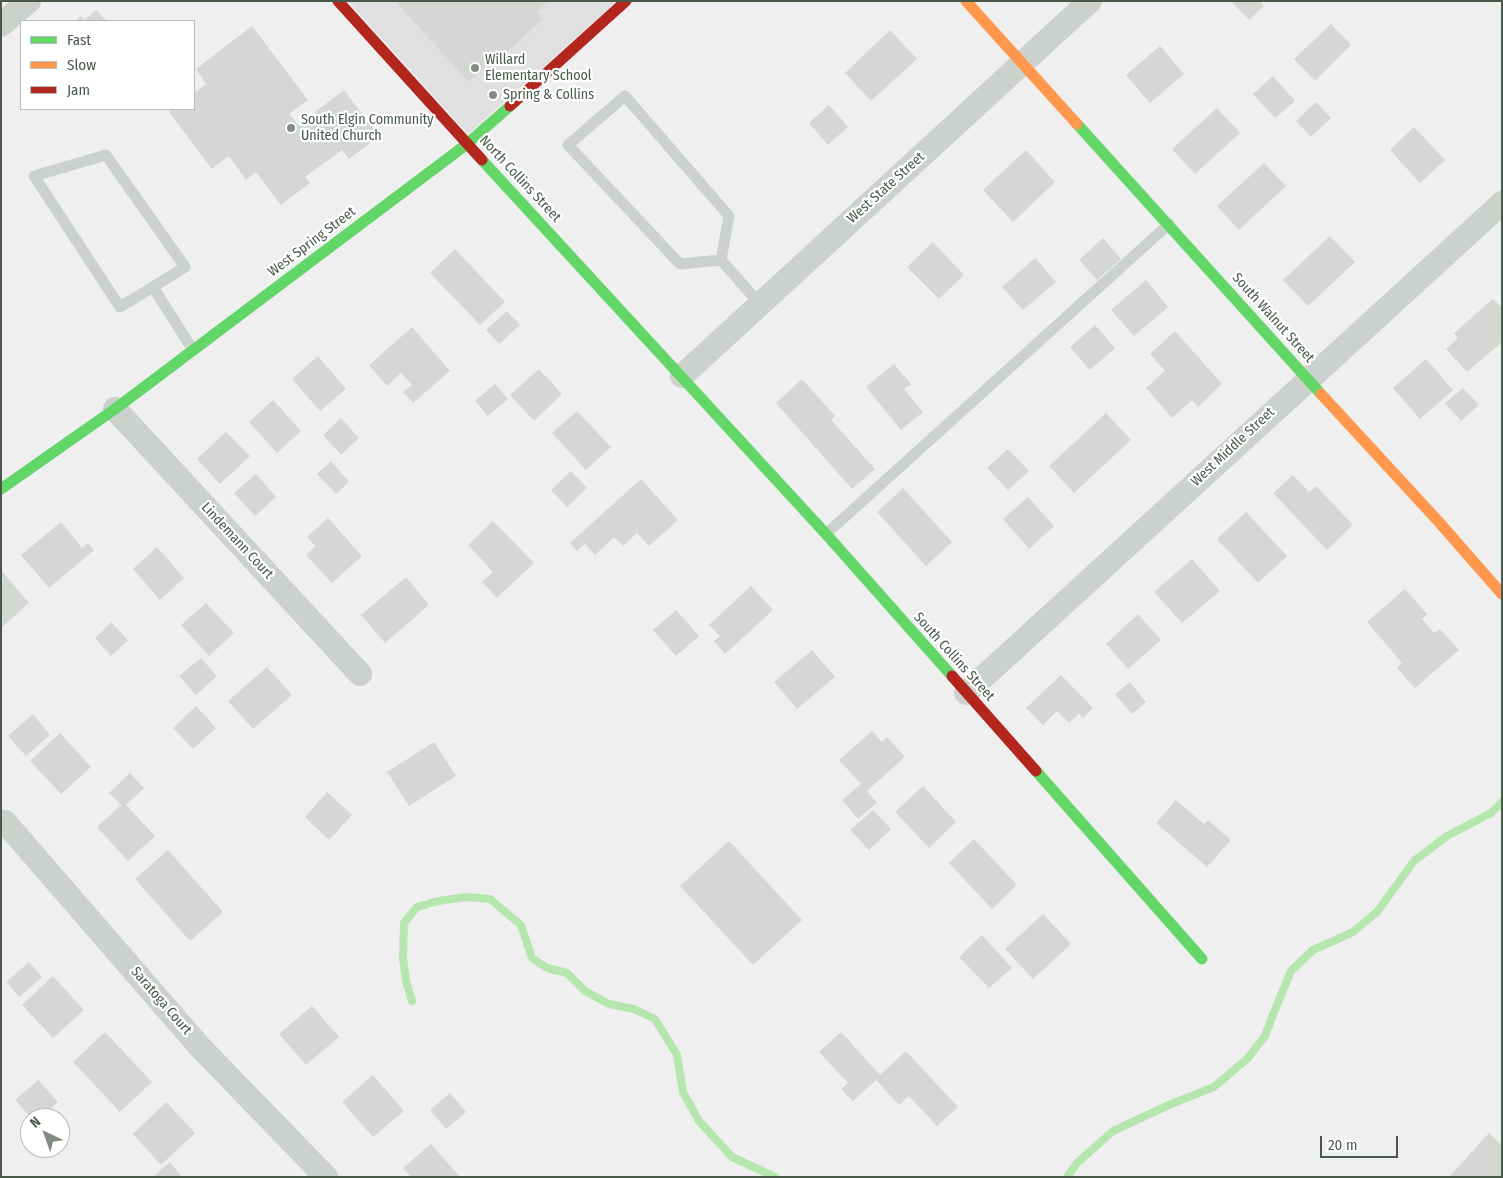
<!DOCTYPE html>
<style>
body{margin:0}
#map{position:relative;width:1503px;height:1178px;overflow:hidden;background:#efefef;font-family:"Fira Sans Condensed",sans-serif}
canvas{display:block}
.frame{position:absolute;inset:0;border:2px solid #48594a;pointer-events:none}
.legend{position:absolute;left:20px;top:20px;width:175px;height:90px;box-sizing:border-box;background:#fff;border:1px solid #b6bdb7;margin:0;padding:6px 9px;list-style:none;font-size:15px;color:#48594a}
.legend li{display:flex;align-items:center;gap:10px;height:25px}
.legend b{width:25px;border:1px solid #b6bdb7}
.north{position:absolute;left:20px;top:1108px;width:50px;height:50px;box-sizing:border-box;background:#fff;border:1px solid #b6bdb7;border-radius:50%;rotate:318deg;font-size:14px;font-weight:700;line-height:20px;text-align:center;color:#48594a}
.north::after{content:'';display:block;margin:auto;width:18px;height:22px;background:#828e84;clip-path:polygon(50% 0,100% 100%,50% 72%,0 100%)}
.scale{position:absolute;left:1320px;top:1136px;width:78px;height:22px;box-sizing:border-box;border:2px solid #48594a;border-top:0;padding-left:6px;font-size:15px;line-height:18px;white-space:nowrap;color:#48594a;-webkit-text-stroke:4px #fff;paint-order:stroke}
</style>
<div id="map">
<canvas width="1503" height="1178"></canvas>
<div class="frame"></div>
<ul class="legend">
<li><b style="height:6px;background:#63d668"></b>Fast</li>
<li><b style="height:6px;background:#ff974d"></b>Slow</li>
<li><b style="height:6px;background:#b3261e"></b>Jam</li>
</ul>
<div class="north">N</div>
<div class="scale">20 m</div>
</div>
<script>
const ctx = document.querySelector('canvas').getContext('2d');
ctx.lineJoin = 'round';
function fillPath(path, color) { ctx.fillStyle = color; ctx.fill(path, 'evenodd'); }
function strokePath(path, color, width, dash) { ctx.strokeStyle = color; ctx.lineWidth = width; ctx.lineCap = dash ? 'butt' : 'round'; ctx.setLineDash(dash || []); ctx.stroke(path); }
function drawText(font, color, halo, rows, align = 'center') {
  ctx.font = font + ' "Fira Sans Condensed",sans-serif'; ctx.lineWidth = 4.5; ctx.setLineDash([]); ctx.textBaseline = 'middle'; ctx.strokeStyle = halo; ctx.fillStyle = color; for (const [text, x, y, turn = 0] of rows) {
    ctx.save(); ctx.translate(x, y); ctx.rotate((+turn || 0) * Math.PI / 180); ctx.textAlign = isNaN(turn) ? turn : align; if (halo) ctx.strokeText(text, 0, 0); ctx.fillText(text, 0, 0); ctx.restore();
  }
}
const education = new Path2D(`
 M348,1H617L468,134Z`);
const stream = new Path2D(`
 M412,1001L406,981L403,958L404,923L417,907L438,901L467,897L490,899L521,925L532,958L547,968L567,973L585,991L609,1004L634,1009L655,1019L677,1055L683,1092L699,1121L732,1157L775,1177
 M1067,1177L1077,1163L1113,1131L1171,1104L1214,1087L1248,1058L1265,1036L1274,1012L1291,971L1313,950L1353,932L1377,912L1414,861L1447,836L1491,813L1502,802`);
const building = new Path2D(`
 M395,1H548L536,13L543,19L505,54L502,51L469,82Z
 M1231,1H1260L1264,6L1249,20Z
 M96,10L107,21H75L81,16L85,20Z
 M1331,24L1351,45L1315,81L1294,59Z
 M252,26L308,100L289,114L299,126L316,113L315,112L344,90L379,136L349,159L342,150L305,177L310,183L281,205L256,172L246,180L229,156L212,169L169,112L173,109H194V93L206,84L196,69Z
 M890,30L917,59L871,101L845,73Z
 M1160,46L1184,74L1150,103L1126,75Z
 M1273,76L1295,101L1275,118L1253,94Z
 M1316,102L1331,118L1311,137L1296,121Z
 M829,105L848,127L828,145L809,123Z
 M1217,108L1240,133L1195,174L1172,149Z
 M1414,127L1445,160L1420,183L1390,150Z
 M1026,150L1055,182L1013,222L983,190Z
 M1264,163L1286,186L1239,230L1217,206Z
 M1330,236L1355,262L1308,306L1283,280Z
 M1103,238L1121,259L1097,280L1079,260Z
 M933,242L964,275L939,299L907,267Z
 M455,249L505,302L480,325L430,273Z
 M1035,258L1056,282L1023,310L1002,287Z
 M1146,280L1168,307L1134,336L1111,310Z
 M1493,299L1502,308V342L1467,372L1446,349L1458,338L1454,333Z
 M507,311L520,325L499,344L486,330Z
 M1095,325L1115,348L1090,370L1070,347Z
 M412,327L450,371L413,403L403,392L412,385L401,373L387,386L369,365Z
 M1175,331L1222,384L1198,407L1192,400L1172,418L1146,388L1165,371L1150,354Z
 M318,356L346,389L320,411L292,379Z
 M1426,359L1453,390L1420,419L1393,388Z
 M894,364L911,384L904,389L923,412L901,430L866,387Z
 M539,369L562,394L534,421L510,395Z
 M802,379L835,416L831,420L875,469L852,489L776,403Z
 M495,384L508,399L488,416L475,401Z
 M1463,388L1479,405L1461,421L1445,403Z
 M273,400L301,431L277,453L249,422Z
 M577,411L611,447L586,470L552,433Z
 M1106,413L1131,440L1074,493L1049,466Z
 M341,418L359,438L341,455L323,435Z
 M226,432L250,456L220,484L197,459Z
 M1008,449L1029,471L1008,490L987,468Z
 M331,461L349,482L336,494L317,474Z
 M571,471L587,488L567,507L551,490Z
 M256,474L276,497L255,516L234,493Z
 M1293,475L1309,492L1316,486L1353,525L1327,550L1273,493Z
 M641,479L678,520L649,546L637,533L623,546L614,537L595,555L585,544L577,551L570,543Z
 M903,488L952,542L926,566L877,512Z
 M1028,497L1054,526L1029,549L1003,519Z
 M1246,512L1287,556L1258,583L1217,539Z
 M328,518L362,556L332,583L306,555L315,546L307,537Z
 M493,521L534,563L497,598L482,582L493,572L468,545Z
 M61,522L82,548L88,543L94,550L49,588L21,555Z
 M157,547L184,578L160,600L133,569Z
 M1192,559L1220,591L1182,623L1154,592Z
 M1,570L29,603L1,628Z
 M406,577L429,605L385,643L361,615Z
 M751,586L773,610L725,654L714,641L720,636L709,625Z
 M1405,589L1427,614L1422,619L1434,633L1440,629L1459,650L1415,688L1397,668L1402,663L1367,622Z
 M206,603L234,633L209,656L181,625Z
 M676,610L699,636L676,656L653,630Z
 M1138,614L1161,640L1128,669L1106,644Z
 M111,622L128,640L111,656L95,638Z
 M812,650L835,677L797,709L774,682Z
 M201,658L217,676L196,695L179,676Z
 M267,667L292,695L253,729L228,701Z
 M1061,675L1093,708L1083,718L1079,714L1069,723L1057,711L1043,725L1026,708Z
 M1130,682L1146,702L1132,714L1115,694Z
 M196,706L216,728L193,749L173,728Z
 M33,714L50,735L26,756L8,736Z
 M872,731L882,742L887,737L905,757L867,791L877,803L858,819L842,800L861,784L839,760Z
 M60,733L91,767L61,794L30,761Z
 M434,742L456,776L409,806L387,772Z
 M130,773L144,788L126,805L155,836L128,861L97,827L121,805L109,793Z
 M923,786L956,822L929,848L895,812Z
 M327,792L352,815L329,840L305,817Z
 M1176,800L1204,824L1208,820L1231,840L1207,867L1156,823Z
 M873,810L891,829L869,850L850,830Z
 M974,839L1017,885L992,909L949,863Z
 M729,841L802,920L753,965L680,886Z
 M168,850L223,912L190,941L135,879Z
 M1043,914L1071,944L1033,979L1005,949Z
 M982,935L1012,968L989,988L959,957Z
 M29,962L42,977L19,997L6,982Z
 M53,976L84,1010L53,1038L22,1005Z
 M312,1006L339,1037L306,1065L279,1034Z
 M105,1032L152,1082L120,1112L73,1062Z
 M841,1032L880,1075L906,1051L958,1107L937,1126L909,1096L899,1105L876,1080L853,1101L841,1089L848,1083L819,1052Z
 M373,1075L404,1111L373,1137L342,1102Z
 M38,1080L58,1102L40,1118H31L15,1100Z
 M450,1093L466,1112L446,1129L430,1110Z
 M166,1102L195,1133L161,1165L133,1134Z
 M1489,1133L1502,1145V1177H1449Z
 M431,1144L460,1177H411L403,1168Z
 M170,1162L182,1177H153Z`);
const lane = new Path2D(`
 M625,96L729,216L721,260L680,264L568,145Z
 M721,260L760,304
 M153,287L185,267L106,155L34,176L120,307L153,287L193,350
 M826,534L1169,224`);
const street = new Path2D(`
 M1,25L29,1
 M682,376L1090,1
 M115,409L360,674
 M966,693L1502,203
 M1,823L5,822L200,1047L326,1177`);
const fast = new Path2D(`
 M1077,124L1321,394
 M482,160L826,534L952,676
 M1,489L115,409L467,144L510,106
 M1036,771L1202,959`);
const slow = new Path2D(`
 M966,1L1077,124
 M1321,394L1438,521L1502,594`);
const jam = new Path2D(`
 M338,1L482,160
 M510,106L626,1
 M952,676L1036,771`);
const markers = [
 [475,68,5,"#828e84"],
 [493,95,5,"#828e84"],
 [291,128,5,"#828e84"]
];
const poiNames = [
 ["Willard",485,60],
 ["Elementary School",485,76],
 ["Spring & Collins",503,95],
 ["South Elgin Community",301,120],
 ["United Church",301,136]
];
const streetNames = [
 ["North Collins Street",520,179,47],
 ["West State Street",886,188,-42],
 ["West Spring Street",312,242,-37],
 ["South Walnut Street",1273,318,48],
 ["West Middle Street",1233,447,-43],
 ["Lindemann Court",237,541,47],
 ["South Collins Street",954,657,48],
 ["Saratoga Court",161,1001,49]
];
fillPath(education, '#e1e0e1');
strokePath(stream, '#b5e6ad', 8);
fillPath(building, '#d5d7d5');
strokePath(lane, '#cdd1ce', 11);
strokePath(street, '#cdd1ce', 24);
strokePath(fast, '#63d668', 11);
strokePath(slow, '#ff974d', 11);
strokePath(jam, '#b3261e', 11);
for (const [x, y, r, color] of markers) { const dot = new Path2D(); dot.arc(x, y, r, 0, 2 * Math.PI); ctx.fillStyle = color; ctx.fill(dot); strokePath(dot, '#fff', 2); }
drawText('14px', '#48594a', '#fff', poiNames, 'left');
drawText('14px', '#48594a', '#fff', streetNames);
</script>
